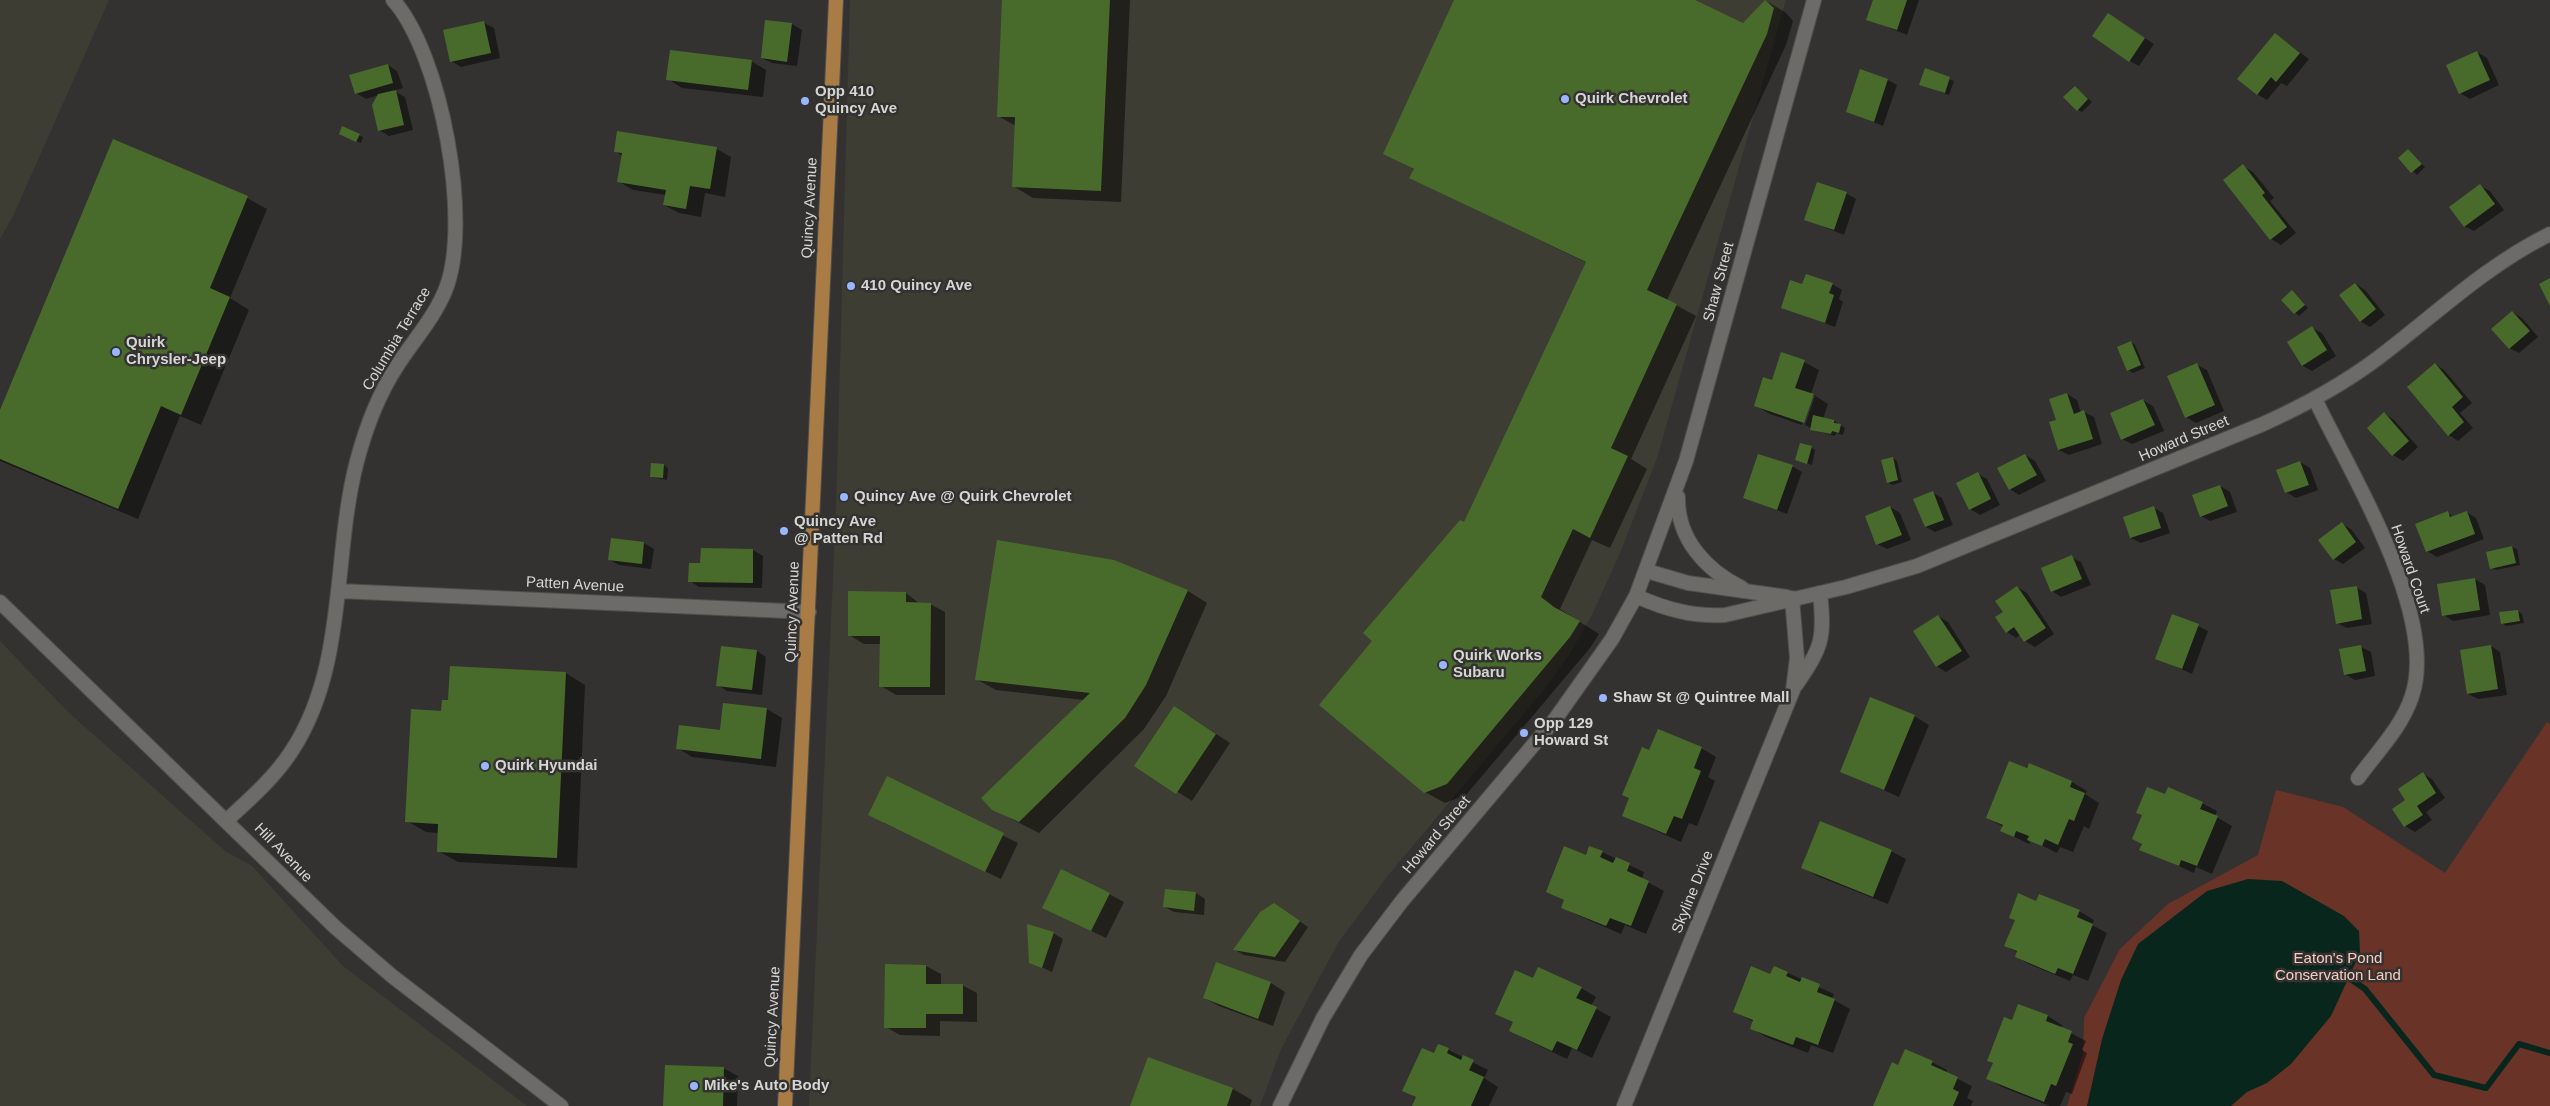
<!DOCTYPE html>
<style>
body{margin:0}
canvas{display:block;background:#333230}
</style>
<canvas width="2550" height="1106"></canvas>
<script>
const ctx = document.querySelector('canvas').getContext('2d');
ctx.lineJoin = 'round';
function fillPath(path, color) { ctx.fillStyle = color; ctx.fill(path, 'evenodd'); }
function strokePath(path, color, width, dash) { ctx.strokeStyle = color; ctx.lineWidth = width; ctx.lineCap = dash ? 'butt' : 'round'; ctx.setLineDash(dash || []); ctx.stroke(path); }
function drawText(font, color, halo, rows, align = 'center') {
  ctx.font = font + ' Helvetica,sans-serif'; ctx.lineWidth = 5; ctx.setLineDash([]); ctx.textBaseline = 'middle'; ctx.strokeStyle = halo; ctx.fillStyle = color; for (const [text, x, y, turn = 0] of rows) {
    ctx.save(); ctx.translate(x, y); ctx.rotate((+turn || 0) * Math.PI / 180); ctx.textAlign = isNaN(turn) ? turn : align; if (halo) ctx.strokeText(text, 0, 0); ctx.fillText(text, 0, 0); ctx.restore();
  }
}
const built = new Path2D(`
 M0,0H109L13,216L0,239Z
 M850,0H1786L1657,458L1620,553L1592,615L1571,652L1543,691L1389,874L1338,943L1281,1049L1260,1106H809L836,511Z
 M0,641L68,712L225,851L252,866L343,966L527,1106H0Z`);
const green = new Path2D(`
 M2547,722L2550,724V1106H2067L2083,1053L2084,1018L2120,949L2168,904L2258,855L2276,790L2343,807L2445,873Z`);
const water = new Path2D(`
 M2248,879L2282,881L2344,916L2359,931L2360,953L2331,1016L2291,1064L2267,1083L2247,1092L2231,1106H2087L2102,1039L2121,980L2138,944L2207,891Z`);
const shadow = new Path2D(`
 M1004,0H1130L1121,202L1033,198L1013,186L1016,126L998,116Z
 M1455,0H1692L1743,24L1766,1L1785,12L1793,21L1786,45L1667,300L1696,316L1631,459L1647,469L1610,548L1592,540L1560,609L1599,634L1590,648L1466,795L1445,803L1425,792L1374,640L1465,524L1587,263L1431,188L1411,177L1415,170L1385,154Z
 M1874,0H1919L1907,35L1867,19Z
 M2118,20L2154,44L2139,66L2130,61Z
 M484,23L494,28L500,58L461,67L451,61Z
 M792,24L802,30L797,66L772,63L762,58Z
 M2275,34L2309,59L2287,86L2281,83L2267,100L2257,94Z
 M2477,52L2487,58L2499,85L2470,99L2460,93Z
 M751,61L766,70L763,97L682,88L668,79Z
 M388,65L397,71L403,88L394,91L405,97L413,130L389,136L379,130V95L366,99L356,93Z
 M1925,70L1954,81L1949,95L1920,84Z
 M1888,80L1897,85L1883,126L1847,111Z
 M2075,87L2092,102L2082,112L2078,110Z
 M359,135L363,137L361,143L345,136Z
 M717,149L731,157L725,197L705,193L701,217L679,213L664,205L666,195L633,190L618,181L622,156L615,151Z
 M2408,150L2425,167L2417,175L2400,158Z
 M2243,166L2253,172L2274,198L2270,201L2296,233L2281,245L2271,239L2225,180Z
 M2480,186L2490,191L2504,210L2474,231L2464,226Z
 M1846,193L1856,199L1844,235L1805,219Z
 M247,198L267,209L230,298L249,310L201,425L180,416L138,519L0,461V414Z
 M1832,284L1842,290L1839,299L1843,302L1835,327L1782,307Z
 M2356,284L2365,290L2385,315L2370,327L2360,321Z
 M2292,292L2308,308L2299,316L2283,300Z
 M2512,312L2522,318L2538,337L2519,353L2509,348Z
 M2312,328L2322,333L2336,356L2312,371L2303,366L2288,343Z
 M2131,342L2135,345L2145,368L2133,373L2128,370Z
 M1782,354L1804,362L1819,370L1811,394L1814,395L1828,404L1823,419L1834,421L1845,428L1843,435L1836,433L1835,436L1816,431L1805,425L1815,396H1812L1802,425L1770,414L1755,405L1773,381Z
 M2435,364L2444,370L2472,403L2460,413L2473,428L2458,441L2449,435Z
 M2197,365L2207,370L2224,411L2196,423L2186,417Z
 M2067,394L2077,400L2081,413L2084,412L2094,417L2102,444L2069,455L2059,450L2058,421Z
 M2143,400L2153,406L2164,431L2132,444L2122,439Z
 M2385,414L2394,420L2418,447L2403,461L2393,455Z
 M1811,447L1815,450L1812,465L1797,460Z
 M2025,455L2035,461L2046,481L2019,495L2010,489Z
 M1893,458L1897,461L1902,482L1892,485L1888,482Z
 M2300,462L2310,468L2318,490L2296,498L2286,492Z
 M664,465L668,468L667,480L651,477Z
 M1792,466L1802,472L1787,514L1745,498Z
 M1978,474L1987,479L2000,505L1980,515L1970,509Z
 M2220,486L2230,492L2237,512L2210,521L2201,516Z
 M1933,493L1942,498L1953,525L1935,532L1926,527Z
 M1890,507L1900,513L1911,540L1887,549L1877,544Z
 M2154,508L2163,513L2170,533L2141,543L2131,538Z
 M2467,512L2476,518L2484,539L2437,557L2427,551L2448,513L2454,517Z
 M2342,524L2351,529L2365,548L2343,564L2334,559Z
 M644,543L654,549L651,569L619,565L610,560Z
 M2512,547L2517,549L2520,565L2496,570L2492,568L2488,553Z
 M702,549L753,550L763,556L762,588L699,587L690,581L701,564Z
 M2071,557L2081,562L2091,585L2061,597L2052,591Z
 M1113,561L1188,591L1207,603L1166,696L1144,729L1039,833L992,809L1084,700L996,690L976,679Z
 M2475,579L2485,585L2490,615L2453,621L2444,615Z
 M2017,587L2027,593L2054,634L2035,647L2025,641L2020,635L2016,638L2007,632L2004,612Z
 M2356,587L2366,593L2372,624L2347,628L2337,623Z
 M906,593L920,604H930L945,612V695H896L881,686V644H864L849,635Z
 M2518,611L2522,614L2524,623L2506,626L2502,623Z
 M1938,616L1948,622L1970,657L1946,672L1936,666Z
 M2198,626L2208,631L2192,674L2156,658Z
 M2491,646L2500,652L2507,695L2478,699L2468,694Z
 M2361,647L2371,652L2375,676L2355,680L2345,674Z
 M757,651L766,657L762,695L727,691L718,685Z
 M566,673L585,685L577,868L458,862L438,851L439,833L426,832L407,821L443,712Z
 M724,704L767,709L782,718L776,767L692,757L678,748L721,732Z
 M1189,716L1230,743L1192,801L1136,765Z
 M1914,716L1929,725L1899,797L1841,771Z
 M1701,748L1716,757L1708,777L1715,781L1697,826L1689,823L1681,842L1623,816L1650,752Z
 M2029,764L2072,782L2087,791L2085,794L2099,803L2089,829L2084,826L2073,852L2060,847L2057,853L2031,840L2029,844L2002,831L2004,827L1987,818Z
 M2423,774L2432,779L2445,798L2426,812L2432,820L2415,832L2405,826L2407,800Z
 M887,778L1018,843L1001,879L884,823Z
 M2165,796L2202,803L2217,811L2215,816L2232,826L2212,874L2196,867L2194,873L2141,849L2143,815Z
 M1891,851L1906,859L1888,904L1817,876L1802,867Z
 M1602,852L1644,872L1642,879L1664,891L1646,934L1625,925L1621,934L1577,915L1563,907L1565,901L1547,891L1586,856Z
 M1196,893L1205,899L1204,915L1174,912L1165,907Z
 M1109,894L1124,902L1106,938L1044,908Z
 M1284,911L1308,927L1285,962L1244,955L1235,950Z
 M2079,911L2094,920L2092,925L2107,933L2088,981L2073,975L2070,981L2031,965L2016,957L2018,953L2006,946Z
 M1053,933L1063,939L1052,972L1030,962Z
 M886,965L926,966L941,974V985H962L977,993V1022L940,1021V1036L900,1035L886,1027Z
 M1788,973L1834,994L1832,999L1850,1009L1833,1053L1811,1045L1808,1053L1766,1037L1751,1028L1754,1022L1735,1012L1771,976Z
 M1534,980L1581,988L1596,997L1591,1006L1611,1017L1592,1058L1572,1048L1567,1059L1525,1039L1511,1031L1514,1023L1497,1013Z
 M1271,983L1285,992L1273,1026L1219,1006L1204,998Z
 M2019,1005L2048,1016L2062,1025L2061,1028L2086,1041L2082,1050L2087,1053L2072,1094L2066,1092L2060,1106H2050L2002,1087L1988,1079L1994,1064L1988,1061L2013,1022Z
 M1439,1045L1488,1070L1484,1078L1498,1087L1489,1106H1414L1417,1098L1404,1091L1435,1055Z
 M1149,1058L1233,1089L1252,1100L1250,1106H1132Z
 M1932,1062L1947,1070L1946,1073L1972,1086L1967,1098L1973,1101L1971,1106H1877L1899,1066Z
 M723,1068L738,1076L737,1106H665Z`);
const stream = new Path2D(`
 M2349,978L2365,989L2434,1075L2486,1088L2519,1044L2550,1053`);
const building = new Path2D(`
 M1002,0H1110L1101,191L1012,187L1015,117H997Z
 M1454,0H1695L1743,23L1765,0L1774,8L1767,34L1647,290L1677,304L1611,448L1628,456L1590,538L1573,529L1541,597L1554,607L1580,621L1570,637L1447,784L1424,793L1319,705L1372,641L1363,633L1460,520L1464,522L1586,262L1409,178L1414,169L1383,154Z
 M1873,0H1907L1897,30L1866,20Z
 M2108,13L2145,38L2129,62L2092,36Z
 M765,20L792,23L787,62L761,58Z
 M484,21L491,53L450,62L443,30Z
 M2275,33L2300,53L2276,82L2271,77L2257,95L2237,79Z
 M670,50L752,60L748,90L666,80Z
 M2477,51L2490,80L2459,94L2446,65Z
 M388,64L393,83L355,94L349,75Z
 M1925,68L1950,77L1945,93L1919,85Z
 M1860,69L1888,79L1874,122L1846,112Z
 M2075,86L2088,99L2077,111L2063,97Z
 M396,90L404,125L378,131L372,105L378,94Z
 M342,126L360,134L356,142L339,134Z
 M617,131L717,147L710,189L690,186L686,209L663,205L666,190L617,182L622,153L614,152Z
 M113,139L248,196L210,288L230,297L181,415L161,406L118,509L0,459V410Z
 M2408,149L2422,164L2411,173L2398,158Z
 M2243,164L2265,193L2262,195L2287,227L2270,240L2223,180Z
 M1817,182L1847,192L1834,230L1804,220Z
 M2480,184L2495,204L2464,227L2449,207Z
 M1806,274L1833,283L1829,293L1834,295L1825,323L1781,308L1790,280L1802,284Z
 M2550,278V306L2539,284Z
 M2355,283L2376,309L2360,322L2339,295Z
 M2292,290L2305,305L2294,314L2281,300Z
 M2512,311L2530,331L2509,349L2491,329Z
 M2312,326L2327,350L2302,366L2287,342Z
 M2131,341L2141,365L2127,371L2117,347Z
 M1781,352L1805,360L1795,388L1814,394L1804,423L1754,406L1763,377L1772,380Z
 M2197,363L2215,405L2185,418L2167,376Z
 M2435,363L2463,397L2452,407L2464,422L2448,436L2407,387Z
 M2067,393L2074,414L2084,410L2093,439L2058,450L2049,422L2056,420L2049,399Z
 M2143,399L2155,425L2121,440L2110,413Z
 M2384,412L2409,441L2392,456L2367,428Z
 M1813,415L1834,420V423L1841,424L1839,433L1832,431L1831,434L1810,430Z
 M1800,443L1812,446L1807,464L1795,460Z
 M1758,454L1793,465L1777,510L1743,498Z
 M2025,454L2037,475L2009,490L1997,468Z
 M1893,457L1898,480L1887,483L1881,460Z
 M2300,461L2309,485L2285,493L2276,470Z
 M651,463L664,464L663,478L650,477Z
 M1978,472L1991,499L1969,510L1956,483Z
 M2220,485L2228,506L2200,517L2192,495Z
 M1933,491L1944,520L1925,527L1913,499Z
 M1890,506L1902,535L1876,545L1865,516Z
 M2154,506L2161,528L2130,538L2123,517Z
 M2448,511L2450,517L2467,511L2475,534L2426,552L2415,524Z
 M2342,522L2356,542L2333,560L2318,540Z
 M611,538L644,542L642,564L608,560Z
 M997,540L1114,560L1188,590L1146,685L1125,718L1019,822L992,810L981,798L1090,693L975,680Z
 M2512,546L2516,563L2490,569L2486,552Z
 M701,548L753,549V583L688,582L689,563H700Z
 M2072,555L2082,579L2051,592L2041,568Z
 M2475,578L2480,610L2442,616L2437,584Z
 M2017,586L2046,628L2024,642L2014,627L2006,633L1995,617L2003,612L1995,601Z
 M2357,586L2362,619L2336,624L2330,590Z
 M848,591L906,592V602L931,603L930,687H879L880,636H848Z
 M2518,610L2520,621L2501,624L2499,612Z
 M2172,614L2199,624L2182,669L2155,659Z
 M1938,615L1962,651L1936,667L1913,631Z
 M2361,645L2366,671L2344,675L2339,649Z
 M2491,645L2498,689L2467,694L2460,650Z
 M721,646L757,650L752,690L716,686Z
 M450,666L566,672L557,858L437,852L438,824L405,822L411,709L441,711L442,700H448Z
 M1870,697L1915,715L1884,790L1840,772Z
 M723,703L767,708L761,759L676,749L679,725L720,730Z
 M1174,706L1216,734L1176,794L1134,766Z
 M1658,729L1702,747L1694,768L1701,771L1682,819L1674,816L1666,834L1622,816L1629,798L1622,795L1642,747L1649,750Z
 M2009,761L2027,768L2029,763L2072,781L2070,787L2085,793L2074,821L2069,819L2058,845L2045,839L2042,846L2027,840L2029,836L2016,831L2014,837L2000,831L2003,825L1986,818Z
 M2423,772L2436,793L2417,806L2423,815L2404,827L2392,809L2405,800L2398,789Z
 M887,776L1004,833L985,872L868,815Z
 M2147,787L2165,794L2168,787L2203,802L2200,809L2218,816L2197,866L2181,860L2179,866L2139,850L2142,844L2132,839L2142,815L2136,813Z
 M1820,821L1892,850L1873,897L1801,868Z
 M1564,846L1586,855L1589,846L1603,851L1600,857L1613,863L1616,857L1630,863L1627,871L1649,881L1631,926L1610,918L1606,926L1561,908L1564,900L1546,892Z
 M1061,869L1110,893L1091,931L1042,908Z
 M1165,889L1196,892L1194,911L1163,907Z
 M2018,893L2036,901L2039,894L2080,910L2077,917L2093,924L2073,974L2058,968L2055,974L2015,957L2017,951L2004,946L2015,920L2009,918Z
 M1274,903L1300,921L1275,957L1233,950L1260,912Z
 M1027,924L1054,932L1042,968L1029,963Z
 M1216,962L1271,982L1258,1019L1203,998Z
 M885,964L926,965V984H963V1014H926V1028H884Z
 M1751,966L1770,974L1774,966L1788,972L1786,976L1800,982L1802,977L1820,984L1817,992L1835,999L1818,1045L1796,1037L1793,1045L1750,1029L1753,1020L1733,1012Z
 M1538,967L1582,987L1576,998L1597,1007L1577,1050L1557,1041L1552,1051L1509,1031L1513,1022L1495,1014L1515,970L1533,978Z
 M2018,1004L2048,1015L2046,1021L2072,1031L2068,1042L2073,1044L2056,1086L2051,1084L2044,1102L1986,1079L1993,1063L1987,1061L2004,1017L2012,1020Z
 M1438,1044L1449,1048L1447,1053L1461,1060L1463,1055L1474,1060L1469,1070L1484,1077L1471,1106H1412L1416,1097L1402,1091L1422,1048L1434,1053Z
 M1905,1049L1933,1061L1931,1065L1958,1077L1953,1089L1959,1092L1953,1106H1873L1892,1062L1898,1065Z
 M1148,1057L1233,1088L1227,1106H1130Z
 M665,1065L724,1067L723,1106H663Z`);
const minor = new Path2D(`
 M2315,399C2349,471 2439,615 2412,696C2402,727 2377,752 2358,778
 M339,591L809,612
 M0,602L336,928L392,976L561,1106
 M1796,685C1822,647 1825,639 1820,593
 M227,820C250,799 274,778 291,752C348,666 332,556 357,461C366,427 378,395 397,366C413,341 434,318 445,291C473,224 441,53 393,0
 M1624,1106L1793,690L1797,658L1792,598`);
const tertiary = new Path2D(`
 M1678,497C1677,539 1706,570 1742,588
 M1647,571L1688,583L1787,597
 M1636,596C1665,609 1693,617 1725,615L1846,587L1917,566L2263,424C2303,406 2342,385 2378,358C2435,315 2485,266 2550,234
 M1280,1106L1323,1018L1361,955L1402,901L1556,718L1612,639L1636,596L1686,461L1814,0`);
const primary = new Path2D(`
 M785,1106L836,0`);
const markers = [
 [1565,99,5,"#98b5fd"],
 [805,101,5,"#98b5fd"],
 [851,286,5,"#98b5fd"],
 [116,352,5,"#98b5fd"],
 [844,497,5,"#98b5fd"],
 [784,531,5,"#98b5fd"],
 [1443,665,5,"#98b5fd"],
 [1603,698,5,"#98b5fd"],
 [1524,733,5,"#98b5fd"],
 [485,766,5,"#98b5fd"],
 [694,1086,5,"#98b5fd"]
];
const poiNames = [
 ["Opp 410",815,92],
 ["Quincy Ave",815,109],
 ["Quirk Chevrolet",1575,99],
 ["410 Quincy Ave",861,286],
 ["Quirk",126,343],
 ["Chrysler-Jeep",126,360],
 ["Quincy Ave @ Quirk Chevrolet",854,497],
 ["Quincy Ave",794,522],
 ["@ Patten Rd",794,539],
 ["Quirk Works",1453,656],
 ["Subaru",1453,673],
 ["Shaw St @ Quintree Mall",1613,698],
 ["Opp 129",1534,724],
 ["Howard St",1534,741],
 ["Quirk Hyundai",495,766],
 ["Mike's Auto Body",704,1086]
];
const streetNames = [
 ["Quincy Avenue",810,208,-87],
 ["Shaw Street",1719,282,-75],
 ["Columbia Terrace",397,339,-59],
 ["Howard Street",2184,439,-23],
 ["Howard Court",2410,569,71],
 ["Patten Avenue",575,585,3],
 ["Quincy Avenue",793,612,-88],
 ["Howard Street",1437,835,-50],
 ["Hill Avenue",283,853,46],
 ["Skyline Drive",1693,892,-68],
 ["Quincy Avenue",773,1017,-87]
];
const parkNames = [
 ["Eaton's Pond",2338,959],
 ["Conservation Land",2338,976]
];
fillPath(built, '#3e3d34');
fillPath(green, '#6a3328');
fillPath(water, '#09261c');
fillPath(shadow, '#0007');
strokePath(stream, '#09261c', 6);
fillPath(building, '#486b2c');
strokePath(minor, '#4f4e4c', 16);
strokePath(tertiary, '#4f4e4c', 16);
strokePath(primary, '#4f4e4c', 16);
strokePath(minor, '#6c6b68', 14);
strokePath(tertiary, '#6c6b68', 14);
strokePath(primary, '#a97c45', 14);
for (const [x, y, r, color] of markers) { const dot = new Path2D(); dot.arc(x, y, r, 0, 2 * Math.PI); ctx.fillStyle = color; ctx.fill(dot); strokePath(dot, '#333230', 2); }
drawText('bold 15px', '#d5d5d3', '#333230', poiNames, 'left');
drawText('15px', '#d5d5d3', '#333230', streetNames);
drawText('15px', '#f7cbc1', '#333230', parkNames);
</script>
